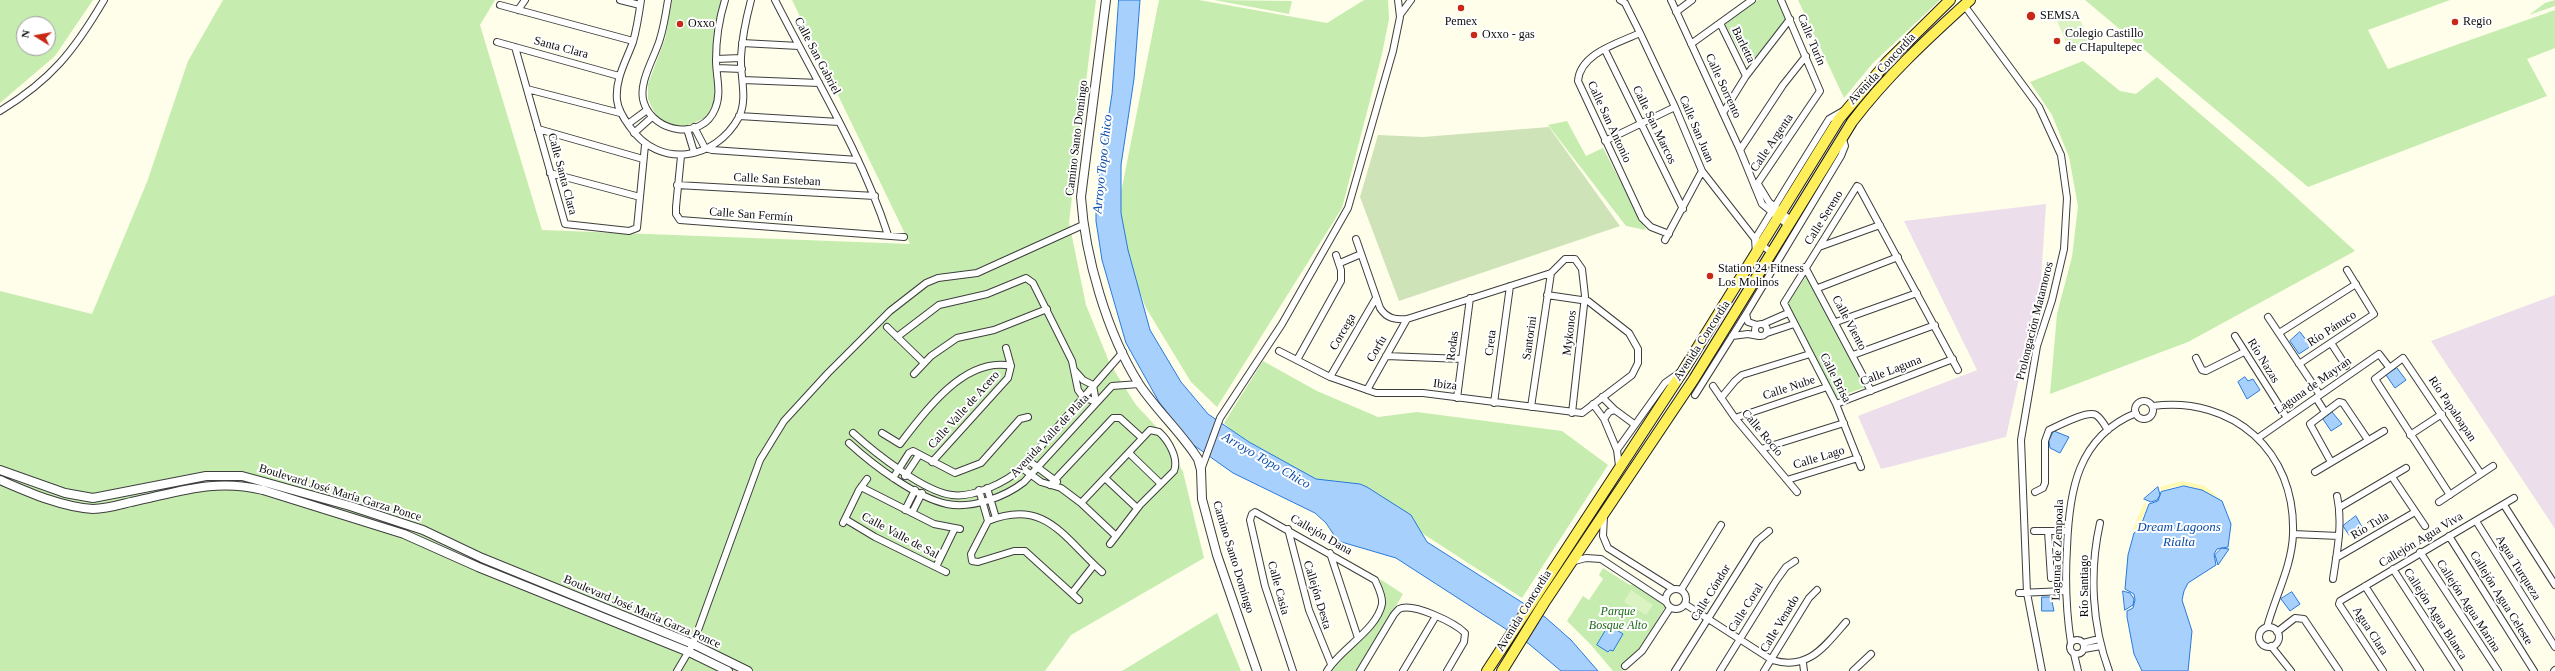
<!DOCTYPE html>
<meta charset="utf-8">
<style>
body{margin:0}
#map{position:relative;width:2555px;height:671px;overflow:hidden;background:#fffeea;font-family:"Times New Roman",serif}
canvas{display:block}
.north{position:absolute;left:16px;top:16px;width:40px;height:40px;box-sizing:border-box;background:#fff;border:1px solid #9d9d9d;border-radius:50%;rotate:281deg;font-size:11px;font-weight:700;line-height:16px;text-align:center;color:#0b0b0b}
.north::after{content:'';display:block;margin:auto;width:14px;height:18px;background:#c82816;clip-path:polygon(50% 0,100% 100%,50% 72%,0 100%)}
</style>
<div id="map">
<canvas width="2555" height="671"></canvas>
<div class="north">N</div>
</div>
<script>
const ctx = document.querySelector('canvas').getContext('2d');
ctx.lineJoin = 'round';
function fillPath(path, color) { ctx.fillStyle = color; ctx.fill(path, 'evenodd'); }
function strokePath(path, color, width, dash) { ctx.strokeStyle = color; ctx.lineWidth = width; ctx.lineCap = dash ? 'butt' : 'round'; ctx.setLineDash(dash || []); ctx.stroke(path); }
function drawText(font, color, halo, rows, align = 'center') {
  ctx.font = font + ' "Times New Roman",serif'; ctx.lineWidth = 4; ctx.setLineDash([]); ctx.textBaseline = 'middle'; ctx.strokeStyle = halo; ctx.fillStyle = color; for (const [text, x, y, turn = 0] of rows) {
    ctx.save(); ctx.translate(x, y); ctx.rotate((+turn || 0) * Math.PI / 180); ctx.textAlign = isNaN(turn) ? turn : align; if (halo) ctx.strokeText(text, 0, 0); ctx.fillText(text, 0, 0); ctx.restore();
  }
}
const industrial = new Path2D(`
 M2046,204L2041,279L2006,437L1881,469L1858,416L1977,370L1904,221Z
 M2555,295V529L2431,341Z`);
const green = new Path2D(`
 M0,0H93L55,56L0,103ZM24,24H48V48H24Z
 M223,0H495L480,25L542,230L910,244L792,0H1096L1069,222L1086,305L1110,364L1136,405L1165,436L1183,472L1204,558L1071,635L1045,671H0V291L92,314L147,182L188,61Z
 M672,0H721L713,46L716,88L714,103L705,118L684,127L662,122L655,114L648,99V84L665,39Z
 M1159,0H1199L1327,23L1364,0H1388L1389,19L1382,54L1342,208L1217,407L1191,382L1146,308L1125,253L1117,213Z
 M1214,0L1292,1L1289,14Z
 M1758,0H1777L1786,19L1748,67L1725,24Z
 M1798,0H1940L1873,63L1844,98Z
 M2085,0H2450L2368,30L2388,69L2555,10V48L2527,59L2547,96L2308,187Z
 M2555,0V6L2529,15L2545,3Z
 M2083,61L2120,91L2136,94L2157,77L2276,179L2355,251L2188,342L2050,394L2057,314L2072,257L2078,206L2069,157L2052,115L2030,82Z
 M1567,121L1586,156L1603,148L1646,230L1626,226L1548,125Z
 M1806,276L1866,387L1834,398L1788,304Z
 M1263,361L1317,391L1378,417L1417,412L1562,431L1608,465L1522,598L1391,513L1373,516L1255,451L1224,423Z
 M1603,568L1630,585L1636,584L1665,604V607L1640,649L1621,667L1623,671H1613L1591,645L1567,621L1583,596L1589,600L1603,579L1599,575Z
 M1380,579L1403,594L1357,671H1331L1366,634L1385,605Z
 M1217,613L1241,671H1122Z`);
const sand = new Path2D(`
 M2182,481L2205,486L2219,498C2199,489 2183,480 2162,491L2160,487Z
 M2144,503L2147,505L2139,527L2135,530L2133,529Z`);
const cemetery = new Path2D(`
 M1549,127L1620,226L1399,301L1360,197L1378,135L1423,137Z`);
const pitch = new Path2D(`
 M2077,13L2090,42L2070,51L2057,21Z
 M1631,590L1653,605L1646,615L1624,602Z`);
const water = new Path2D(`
 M1119,0H1140L1134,79L1121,165V213L1128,250L1150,330L1181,382L1208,414L1249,442L1316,479L1360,484L1367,487L1411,515L1427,542L1545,617L1571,640L1598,671H1561L1529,644L1396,558L1338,541L1326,523L1315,513L1233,473L1192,444L1159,402L1126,343L1102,260L1096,221V198L1112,94Z
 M2300,332L2311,346L2299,354L2290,341Z
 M2397,368L2406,380L2395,388L2386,375Z
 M2245,377L2248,381L2253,379L2260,390L2247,399L2238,382Z
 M2332,412L2342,424L2331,431L2323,419Z
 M2054,431L2069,437L2060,453L2050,448L2049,441Z
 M2184,486L2202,490L2222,501L2231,524L2228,547L2217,549L2214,554L2216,565L2188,583L2184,591L2182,600L2192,631L2188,671H2142L2134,654L2127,617V611L2133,608L2135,600L2134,594L2125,589L2128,555L2134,533L2140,528L2149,504L2158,501L2161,492Z
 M2158,487L2160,495L2157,500L2151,502L2144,499Z
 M2356,516L2362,527L2349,535L2343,526Z
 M2222,548L2229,549L2218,565L2215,555Z
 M2123,591L2130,593L2134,599L2133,605L2125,610Z
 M2292,592L2300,604L2290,611L2281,599Z
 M2042,597H2051L2054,611H2042Z
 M1609,625L1623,634L1613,651L1610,650L1608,652L1597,645Z`);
const minor = new Path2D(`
 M620,0L640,5
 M641,0C639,14 637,28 633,42C626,61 615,79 617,100C618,110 624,119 630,127C659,169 715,161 739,117C748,99 740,76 741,57C742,38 746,19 751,0
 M668,0C666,13 664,26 660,39C655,57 637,84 644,103C654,133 702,141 715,109C722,93 716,77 716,60C716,40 719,19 725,0
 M775,0C814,77 861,152 888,235
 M1620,0L1625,3L1640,33L1675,107L1702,171L1755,239L1768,250
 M1671,0L1740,150L1762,204L1784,222
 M500,5L633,41
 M1964,5L2039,107L2061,155L2067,198L2064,249L2052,300L2037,346L2021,440L2027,593L2042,671
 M518,10L525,0
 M1676,12L1692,0
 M1400,15L1411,0
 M1720,23L1746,76
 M1640,33C1619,43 1580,53 1578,81L1642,218L1651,227L1669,234
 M497,42L619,76
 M742,43L799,46
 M1691,44L1752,0
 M515,47L565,224L629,231L637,228L645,145
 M1605,50L1683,209
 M716,59L741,58
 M717,68L742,69
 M743,80L819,83
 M527,89L620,113
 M0,111C51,80 74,51 104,0
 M1723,113L1746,76L1790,19
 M739,116L839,122
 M628,124L647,110
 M694,127L705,148L712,150L858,160
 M538,129L643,159
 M687,129L694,152
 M634,133L652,117
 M1605,141L1675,107
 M1740,150L1783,85L1806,56
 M681,156L676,207V214L680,220L904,237
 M550,173L640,197
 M1758,184L1769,202L1787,217
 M677,185L875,196
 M1755,187L1820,91L1781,0
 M1356,239L1380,308C1387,319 1396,320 1407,319L1551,273L1565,259H1575L1582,269L1585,296L1572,413
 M1665,240L1702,171
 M1819,247L1880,225
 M1756,254L1755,239L1788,185L1829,119L1843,111
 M1340,263L1361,254
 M1805,267L1871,391
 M1818,288L1898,257
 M1746,314L1748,322L1757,325
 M2268,317L2320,395
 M1836,322L1917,293
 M1755 330a6 6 0 1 1 12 0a6 6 0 1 1-12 0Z
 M1763,324L1788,313
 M887,327L924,363
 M1767,333L1794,324
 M2279,333L2356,284
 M1732,336L1748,334L1759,336
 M2235,336L2287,418
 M897,337L939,305L987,294L1026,278L1033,283L1072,361L1078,390L1083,397L1096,402
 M2331,343L2346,366
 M1279,351L1330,377L1376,393H1423L1582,413L1632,375L1638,363V349L1629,333L1588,301L1547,295
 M1853,355L1935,325
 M1386,356L1462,359
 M2196,358L2202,370L2206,371L2244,352
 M1297,360L1341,281V270L1336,255
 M2299,364L2374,314L2347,270
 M1075,371L1083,380L1093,385L1096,402
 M914,374L931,356L957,338L994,330L1047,309
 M1330,377L1376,298
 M1713,386L1735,418L1797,492
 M1367,390L1407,319
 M1695,395L1746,314L1841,156L1845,146L1842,136
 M1602,397L1615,410
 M1457,398L1470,298
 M1721,398L1735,381L1742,375L1810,354
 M2316,398L2325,412
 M2135 410a9 9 0 1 1 18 0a9 9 0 1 1-18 0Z
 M1494,403L1510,286
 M1593,404L1604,419
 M1836,404L1953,359
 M2153,406C2233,396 2296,451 2293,534C2292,566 2275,597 2267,627
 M1531,407L1551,273
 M1735,418L1827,387
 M853,433C874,452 924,492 952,495C974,498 1006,482 1022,468L1123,352
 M882,433L900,444C924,412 965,356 1011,366
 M2410,435L2442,414
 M2258,438L2379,354L2389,367
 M849,443C873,465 915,497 947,504C972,509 1005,497 1024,482L1112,386L1139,384
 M1761,449L1844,423
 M1617,450L1665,383L1682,371
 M1129,453L1161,484
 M1029,461L1057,482
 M932,462L1008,378L1011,366L1006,348
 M2331,462L2310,424L2339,402L2343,403L2368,440
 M1619,466L1617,450L1604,419L1609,412L1615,410L1634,424
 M1861,467L1836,404L1784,303L1857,186L1859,187L1958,370
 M1022,468L1041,482L1061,488L1081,503L1116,536
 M1201,470L1220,418L1282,324L1348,208L1393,51L1400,17L1398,0
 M2315,472L2384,431
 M905,476L919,455
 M2392,477L2425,526
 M893,478L909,453L913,451L955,473L981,463L1020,419L1028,417
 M1105,478L1137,508
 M1787,480L1858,458
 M1050,485L1113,418H1120L1142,438
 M861,487L934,524L960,529
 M987,488L996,518
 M979,490L988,521L971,554L972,561L978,562L1014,551H1025L1079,600
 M2035,492L2043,488L2045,483V441L2049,430C2058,426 2087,410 2096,415C2101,418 2105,426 2108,430
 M2450,495L2375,379L2403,358L2481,474
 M2439,502L2493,466
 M1081,503L1150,430L1159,432C1168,440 1179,458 1174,471L1140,505L1110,544
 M2504,505L2555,585
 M2340,507L2406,468
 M905,510L915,490
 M912,513L922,493
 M1604,516L1603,536L1608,548L1673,589
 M845,519L875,537L946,572
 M988,521C1045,498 1063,537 1102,572
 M2476,521L2555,647
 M843,523L859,490L867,479
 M2100,523C2089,572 2092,625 2109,671
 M1288,529L1309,610L1331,664
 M2034,531H2067
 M2048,531L2051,578
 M2293,534L2339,536
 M2449,536L2534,671
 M2420,552L2498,671
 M1330,553L1358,638
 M2336,558L2415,512
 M1571,562L1586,558L1601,559L1666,602
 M936,567L954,530
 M2393,569L2459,671
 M2333,579C2337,552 2343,523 2337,496
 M2365,586L2420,671
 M1666 599a10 10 0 1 1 20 0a10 10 0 1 1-20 0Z
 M1681,590L1721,525
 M1072,593L1094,565
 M2019,593L2065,591
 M1685,604L1772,660C1808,671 1824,647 1846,622
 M2259 637a10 10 0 1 1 20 0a10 10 0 1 1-20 0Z
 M2277,632L2295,618L2304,619L2339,671
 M2070 647a7 7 0 1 1 14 0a7 7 0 1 1-14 0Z
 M2071,643C2066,611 2065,581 2067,548C2069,492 2077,437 2136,413
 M2083,643L2099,639
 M2271,646L2291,671
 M2084,649L2101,646
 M2074,654L2078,671
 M1803,663L1804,671
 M1625,666L1642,651L1670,608
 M677,671L693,644L760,460L784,421L828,373L890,311L926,283L938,278L977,273L1083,225
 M1293,671L1265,586L1250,520L1252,514L1255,512L1375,580C1378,587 1383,596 1382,604C1377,630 1340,649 1327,671
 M1360,671L1393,616C1394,614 1397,611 1399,609C1413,602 1455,623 1465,633L1464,642L1447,671
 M1403,671L1436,616
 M1675,671L1757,541L1769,531
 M1720,671L1776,581L1786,567L1795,561
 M1764,671L1809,598L1817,590
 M1853,671L1871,654
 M2383,671L2339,604L2340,601L2514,498
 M2554,671L2555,670`);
const tertiary = new Path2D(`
 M1106,0L1081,197C1085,257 1107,333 1139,384C1157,411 1181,432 1198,459L1201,470L1202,499L1217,555L1257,671
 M0,470L65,493L93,498L206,476H242L264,482L350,506L423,530L482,558L693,644L748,671
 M0,480C28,492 61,507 93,509C106,509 119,505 131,502C179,492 214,478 263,490L404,534L478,567L689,652L728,671`);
const primary = new Path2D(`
 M1487,671L1683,371L1839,119L1887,62L1950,0
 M1502,671L1544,603L1694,379L1852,122C1886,77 1928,38 1970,0`);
const markers = [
 [1461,8,4,"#c82816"],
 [2031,16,5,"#c82816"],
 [2455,22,4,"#c82816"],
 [680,24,4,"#c82816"],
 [1474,35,4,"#c82816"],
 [2057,41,4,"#c82816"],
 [1710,276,4,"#c82816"]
];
const poiNames = [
 ["SEMSA",2040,16],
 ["Pemex",1461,22,"center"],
 ["Regio",2463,22],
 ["Oxxo",688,24],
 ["Colegio Castillo",2065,34],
 ["de CHapultepec",2065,48],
 ["Oxxo - gas",1482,35],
 ["Station 24 Fitness",1718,269],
 ["Los Molinos",1718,283]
];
const streetNames = [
 ["Calle Turín",1811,40,67],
 ["Barletta",1743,45,64],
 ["Santa Clara",561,48,15],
 ["Calle San Gabriel",817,56,62],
 ["Avenida Concordia",1882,69,-47],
 ["Calle Sorrento",1723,86,65],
 ["Calle San Antonio",1609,122,65],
 ["Calle San Marcos",1654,125,64],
 ["Calle San Juan",1696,129,67],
 ["Camino Santo Domingo",1077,138,-83],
 ["Calle Argenta",1772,143,-56],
 ["Calle Santa Clara",562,174,75],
 ["Calle San Esteban",777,180,3],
 ["Calle San Fermín",751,215,4],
 ["Calle Sereno",1824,218,-58],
 ["Prolongación Matamoros",2035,321,-76],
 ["Calle Viento",1849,323,62],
 ["Río Pánuco",2332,329,-33],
 ["Corcega",1343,332,-60],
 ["Mykonos",1570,333,-83],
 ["Santorini",1530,338,-82],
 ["Avenida Concordia",1702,341,-57],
 ["Creta",1491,343,-83],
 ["Rodas",1453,346,-83],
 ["Corfu",1377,349,-60],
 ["Río Nazas",2263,361,58],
 ["Calle Laguna",1891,371,-21],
 ["Calle Brisa",1835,378,63],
 ["Ibiza",1445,385,7],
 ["Laguna de Mayran",2313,386,-35],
 ["Calle Nube",1789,388,-18],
 ["Río Papaloapan",2452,409,56],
 ["Calle Valle de Acero",964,410,-48],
 ["Calle Rocío",1762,433,50],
 ["Avenida Valle de Plata",1050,436,-47],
 ["Calle Lago",1819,458,-17],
 ["Boulevard José María Garza Ponce",340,493,17],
 ["Río Tula",2370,526,-31],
 ["Callejón Dana",1321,535,30],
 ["Calle Valle de Sal",900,536,28],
 ["Callejón Agua Viva",2421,540,-31],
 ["Laguna de Zempoala",2058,550,-88],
 ["Camino Santo Domingo",1233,557,73],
 ["Agua Turqueza",2518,568,58],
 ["Río Santiago",2085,586,-90],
 ["Calle Casia",1278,588,75],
 ["Calle Cóndor",1711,593,-58],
 ["Callejón Desta",1317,595,73],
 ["Callejón Agua Celeste",2501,598,58],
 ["Callejón Agua Marina",2468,606,57],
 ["Calle Coral",1746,608,-58],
 ["Avenida Concordia",1524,611,-58],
 ["Boulevard José María Garza Ponce",642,612,23],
 ["Callejón Agua Blanca",2435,614,57],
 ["Calle Venado",1780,624,-59],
 ["Agua Clara",2370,631,57]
];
const parkNames = [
 ["Parque",1618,612],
 ["Bosque Alto",1618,626]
];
const waterNames = [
 ["Arroyo Topo Chico",1103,164,-84],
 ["Arroyo Topo Chico",1266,461,30],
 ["Dream Lagoons",2179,528],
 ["Rialta",2179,543]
];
fillPath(industrial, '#ecdeeb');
fillPath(green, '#c6edaf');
fillPath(sand, '#fff9b2');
fillPath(cemetery, '#cfe3b9');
fillPath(pitch, '#dbf3c2');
fillPath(water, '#a8d0fc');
strokePath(water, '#2879db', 1);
strokePath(minor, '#3e3e3e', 8);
strokePath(tertiary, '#3e3e3e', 10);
strokePath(primary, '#1c1c1c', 12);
strokePath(minor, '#fff', 6);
strokePath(tertiary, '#fff', 8);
strokePath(primary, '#ffef5a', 10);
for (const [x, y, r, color] of markers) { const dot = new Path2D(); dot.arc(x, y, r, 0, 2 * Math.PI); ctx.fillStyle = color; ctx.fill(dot); strokePath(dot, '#fff', 1.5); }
drawText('12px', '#0b0b0b', '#fff', poiNames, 'left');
drawText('12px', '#0b0b0b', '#fff', streetNames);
drawText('italic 12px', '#1b6916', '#fff', parkNames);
drawText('italic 13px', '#094ba8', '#fff', waterNames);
</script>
